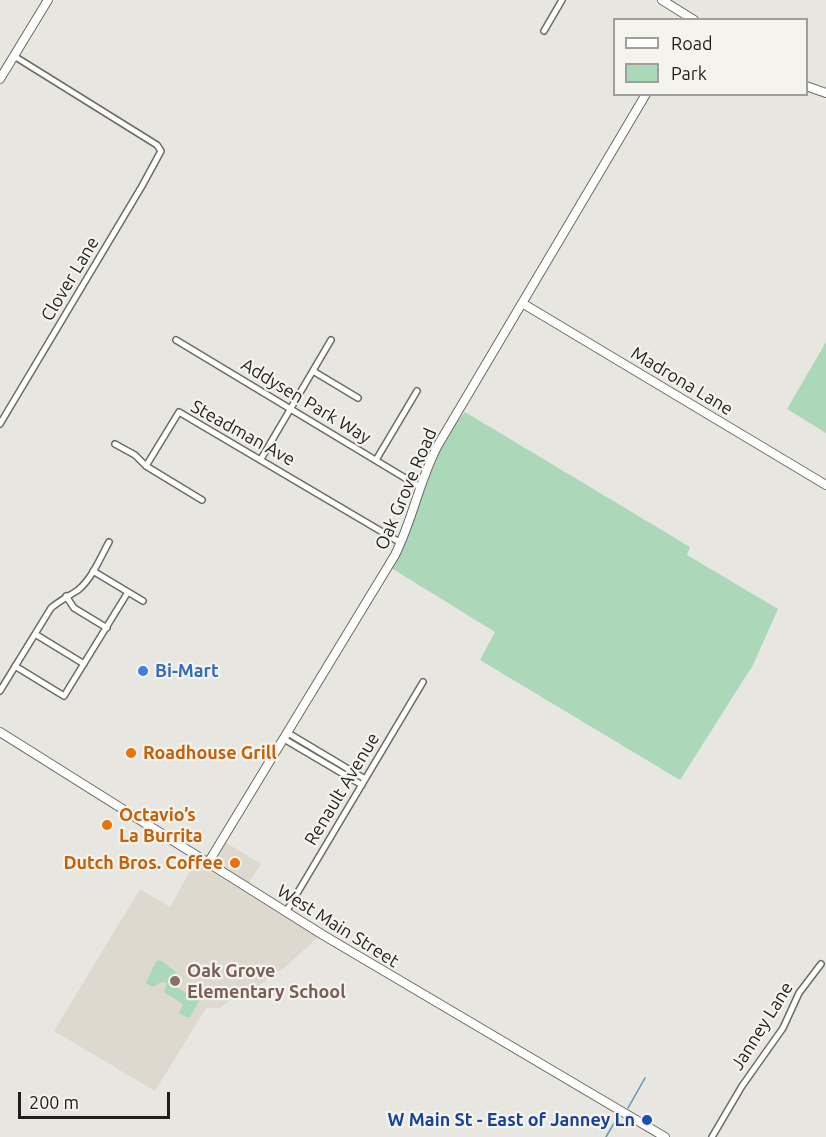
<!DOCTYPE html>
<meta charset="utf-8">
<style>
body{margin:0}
#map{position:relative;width:826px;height:1137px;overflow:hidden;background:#e7e6e1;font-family:Ubuntu,sans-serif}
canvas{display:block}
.legend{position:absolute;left:613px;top:18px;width:195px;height:78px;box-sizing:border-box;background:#f4f3ee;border:2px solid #9f9e9b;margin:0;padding:8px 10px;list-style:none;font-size:18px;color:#201f1e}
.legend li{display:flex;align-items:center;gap:12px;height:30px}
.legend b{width:30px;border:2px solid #9f9e9b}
.scale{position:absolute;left:18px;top:1092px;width:152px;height:27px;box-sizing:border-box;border:3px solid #201f1e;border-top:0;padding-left:8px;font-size:18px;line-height:21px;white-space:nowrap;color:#201f1e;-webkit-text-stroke:4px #f4f3ee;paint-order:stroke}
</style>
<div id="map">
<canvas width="826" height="1137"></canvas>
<ul class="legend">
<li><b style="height:8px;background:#fff"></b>Road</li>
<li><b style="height:16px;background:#aad8b8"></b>Park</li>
</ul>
<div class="scale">200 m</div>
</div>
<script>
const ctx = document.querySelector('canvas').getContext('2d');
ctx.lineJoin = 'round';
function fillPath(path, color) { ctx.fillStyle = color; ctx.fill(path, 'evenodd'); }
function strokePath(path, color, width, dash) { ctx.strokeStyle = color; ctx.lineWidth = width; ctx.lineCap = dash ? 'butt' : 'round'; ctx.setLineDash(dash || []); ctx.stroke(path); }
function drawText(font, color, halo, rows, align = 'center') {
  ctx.font = font + ' Ubuntu,sans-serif'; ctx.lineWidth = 4.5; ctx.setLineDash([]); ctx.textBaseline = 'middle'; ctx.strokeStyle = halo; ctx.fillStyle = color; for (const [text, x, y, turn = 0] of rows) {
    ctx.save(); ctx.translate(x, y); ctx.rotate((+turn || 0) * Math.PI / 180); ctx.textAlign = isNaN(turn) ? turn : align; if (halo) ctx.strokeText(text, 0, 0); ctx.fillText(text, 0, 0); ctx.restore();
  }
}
const built = new Path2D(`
 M225,842L261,864L249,883L220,864L219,856Z
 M195,862L318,937L283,969L275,973L255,989L238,994L220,1008H206L155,1091L54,1031L140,889L170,907Z`);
const green = new Path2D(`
 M826,342V433L787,409Z
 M465,412L690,547L687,555L778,609L753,665L680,780L480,660L495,632L388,566L438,445Z
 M160,960L176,972L170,983L199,1001L190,1017H186L179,1013L183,1004L164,992L167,983L161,982L153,987L146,983L156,961Z`);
const stream = new Path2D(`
 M628,1108L645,1078
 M606,1137L617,1118`);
const street = new Path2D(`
 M544,31L562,0
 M176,340L420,487
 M313,371L358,398
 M0,424L142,186L161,151L157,145L14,56
 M115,444L135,455L146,466
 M261,459L331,340
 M376,460L417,391
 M202,500L146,466L179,412L401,543
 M93,571L143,601
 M66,596L74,608L107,628
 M35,634L84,664
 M15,666L64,696L128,592
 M0,691L51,608C59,601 69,596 78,590C92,579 100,558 109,542
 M288,733L365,779
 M284,739L362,785
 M286,912L423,682
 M712,1137L742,1086L783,1028L799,993L821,964`);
const secondary = new Path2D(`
 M662,0L694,20
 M0,79L48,0
 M806,86L826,93
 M522,303L826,485
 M0,732L323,935L665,1137
 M208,863L395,555C413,519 419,481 438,445L646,94`);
const markers = [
 [143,671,6,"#3f7fe0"],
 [131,753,6,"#e8710a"],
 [107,825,6,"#e8710a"],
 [235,863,6,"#e8710a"],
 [175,981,6,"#8d6e63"],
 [647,1120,6,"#1a4fb4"]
];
const streetNames = [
 ["Clover Lane",70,279,-59],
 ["Madrona Lane",682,381,31],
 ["Addysen Park Way",306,401,31],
 ["Steadman Ave",243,433,29],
 ["Oak Grove Road",406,489,-67],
 ["Renault Avenue",342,789,-59],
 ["West Main Street",338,926,32],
 ["Janney Lane",762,1026,-58]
];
const shopNames = [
 ["Bi-Mart",155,671]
];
const foodNames = [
 ["Roadhouse Grill",143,753],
 ["Octavio’s",119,815],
 ["La Burrita",119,836],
 ["Dutch Bros. Coffee",223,863,"right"]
];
const educationNames = [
 ["Oak Grove",187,971],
 ["Elementary School",187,992]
];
const transitNames = [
 ["W Main St - East of Janney Ln",635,1120]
];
fillPath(built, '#ddd9ce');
fillPath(green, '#aad8b8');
strokePath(stream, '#5e97b7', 1.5);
strokePath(street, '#6c6b67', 8);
strokePath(secondary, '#6c6b67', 10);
strokePath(street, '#fff', 5);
strokePath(secondary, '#fff', 8);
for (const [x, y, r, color] of markers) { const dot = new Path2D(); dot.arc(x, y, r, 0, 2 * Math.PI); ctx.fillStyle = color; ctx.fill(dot); strokePath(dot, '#f4f3ee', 2); }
drawText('18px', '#201f1e', '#f4f3ee', streetNames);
drawText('bold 18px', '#366cbe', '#f4f3ee', shopNames, 'left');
drawText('bold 18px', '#c56008', '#f4f3ee', foodNames, 'left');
drawText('bold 18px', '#785e54', '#f4f3ee', educationNames, 'left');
drawText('bold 18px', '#164399', '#f4f3ee', transitNames, 'right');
</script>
